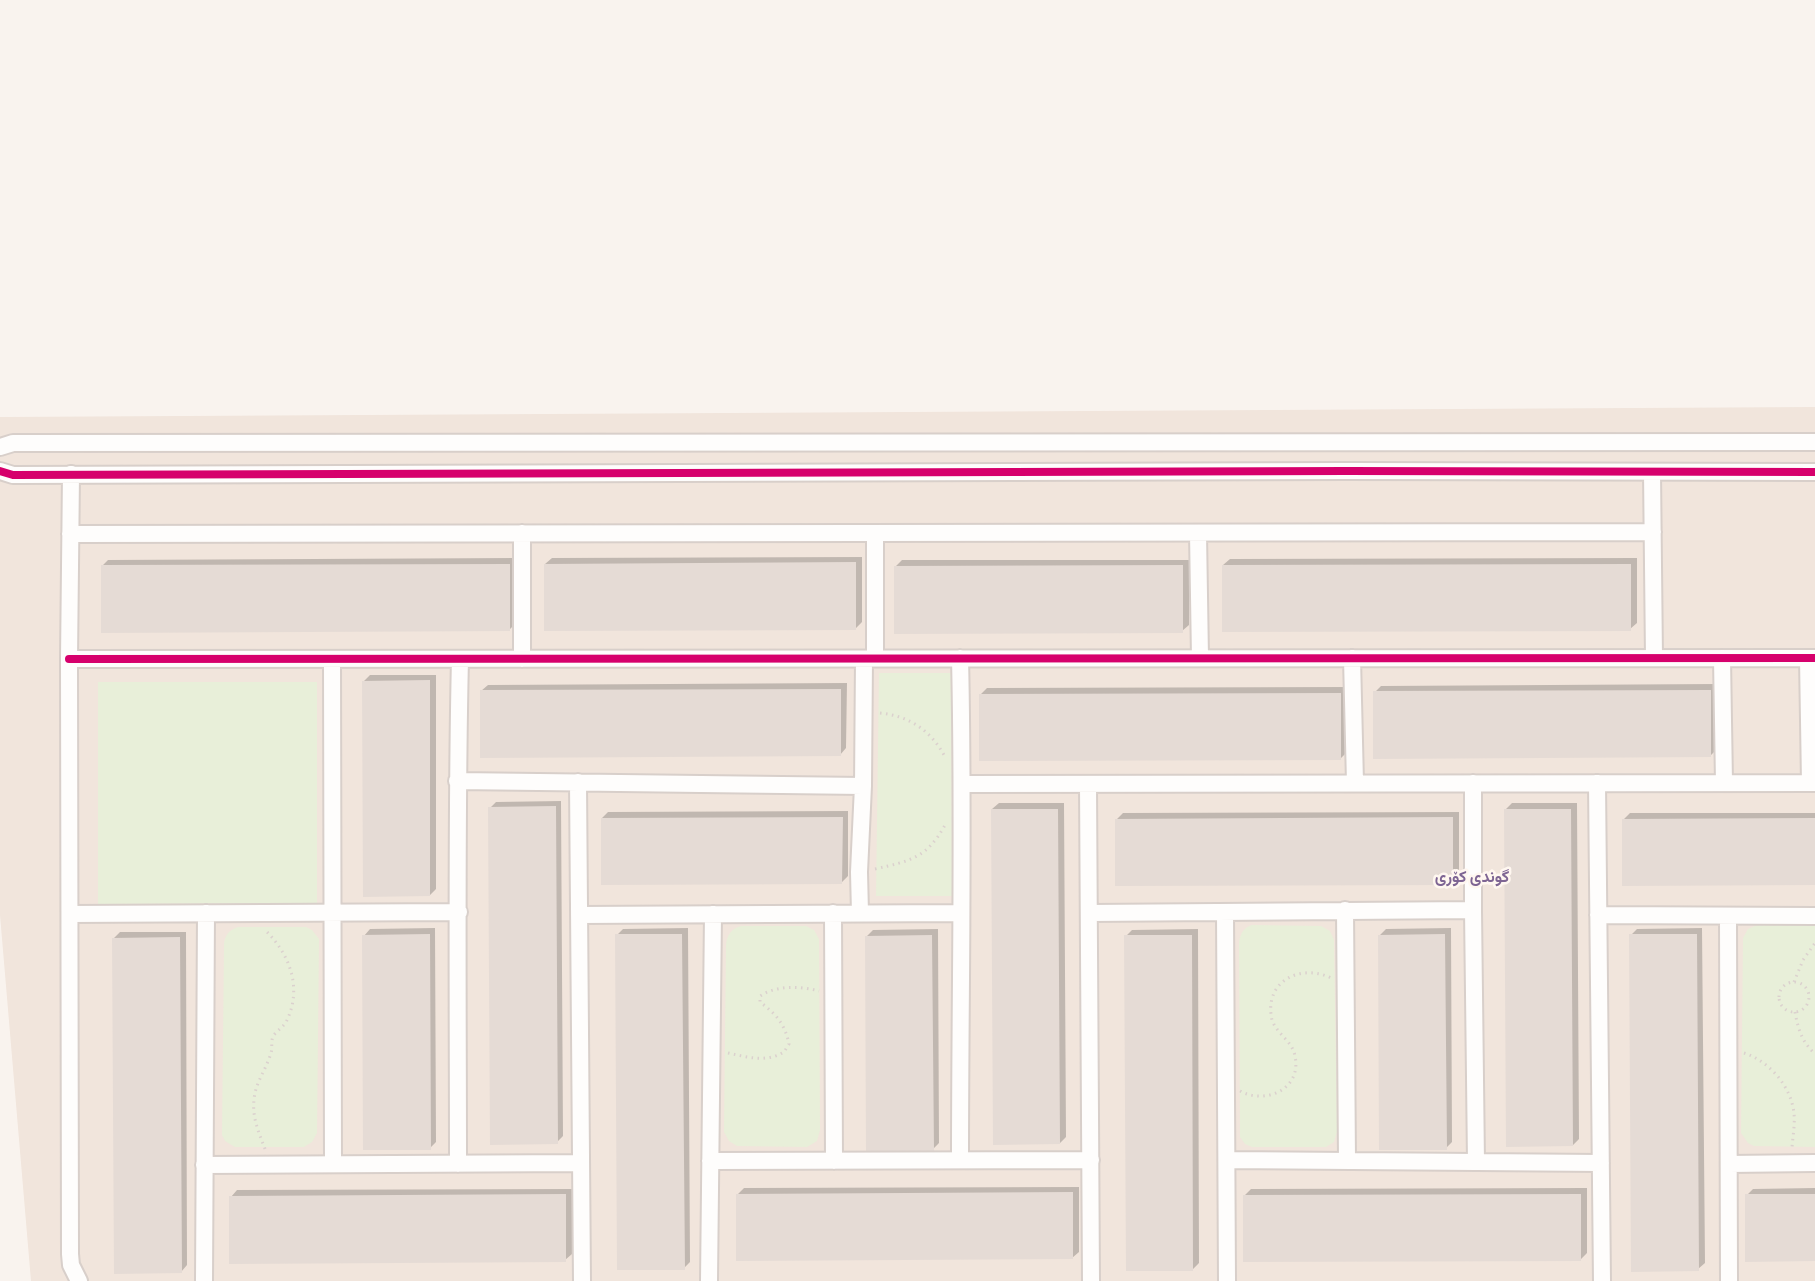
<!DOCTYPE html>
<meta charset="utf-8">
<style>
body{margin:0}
canvas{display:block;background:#f9f3ee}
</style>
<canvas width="1815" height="1281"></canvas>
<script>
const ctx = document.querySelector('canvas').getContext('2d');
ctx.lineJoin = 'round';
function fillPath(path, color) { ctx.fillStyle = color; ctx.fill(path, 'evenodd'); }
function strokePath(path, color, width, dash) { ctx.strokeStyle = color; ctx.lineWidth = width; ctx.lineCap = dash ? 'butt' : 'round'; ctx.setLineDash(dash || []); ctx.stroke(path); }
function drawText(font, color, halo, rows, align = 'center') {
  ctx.font = font + ' "PT Sans Narrow",Vazirmatn,sans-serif'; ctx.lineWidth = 5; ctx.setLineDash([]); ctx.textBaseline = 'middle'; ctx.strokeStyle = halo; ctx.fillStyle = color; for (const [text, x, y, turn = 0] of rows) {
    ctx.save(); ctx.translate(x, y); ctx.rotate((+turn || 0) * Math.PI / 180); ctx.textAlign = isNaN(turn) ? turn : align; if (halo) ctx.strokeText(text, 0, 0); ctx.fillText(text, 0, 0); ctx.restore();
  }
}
const residential = new Path2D(`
 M1815,407V1281H31L0,915V417Z`);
const green = new Path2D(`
 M879,673H951L952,896H876Z
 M98,682H317V903L98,904Z
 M1252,925L1321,926L1330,931L1334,940L1337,1132L1334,1142L1326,1147H1252L1245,1144L1240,1137L1239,943C1240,934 1243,928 1252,925Z
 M1757,925H1815V1147L1754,1146L1748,1143L1741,1133L1743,938L1748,929Z
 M741,926H806L814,930L819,939L820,1130L817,1141L807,1147L737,1146L729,1141L724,1132L726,945C727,935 731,929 741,926Z
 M238,927H306L312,930L319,939L317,1133L312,1142L304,1147H235L225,1141L222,1135L224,944C225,935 229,930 238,927Z`);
const shadow = new Path2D(`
 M862,557V622L856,628L545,564L552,558Z
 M516,558L515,624L509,630L102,566L108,560Z
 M1637,558V623L1630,629L1223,565L1230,559Z
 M902,560H1189V625L1182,631L895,567Z
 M370,675H436V889L430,895L364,681Z
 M847,683L846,748L840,755L481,691L488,685Z
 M1717,684L1716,750L1710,756L1375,692L1381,686Z
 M1347,687V752L1340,759L981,694L987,688Z
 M561,801L563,1136L557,1142L490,808L496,802Z
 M999,803H1064L1066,1137L1060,1143L992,809Z
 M1512,803H1577L1579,1139L1573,1145L1505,810Z
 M848,811V876L842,882L602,818L608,812Z
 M1459,812V877L1452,883L1117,819L1123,813Z
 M1630,813H1815V884L1623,820Z
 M435,928L436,1142L430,1148L364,936L370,929Z
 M688,928L690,1262L684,1268L617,935L623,929Z
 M1451,928L1452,1142L1446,1148L1379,936L1386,929Z
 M1702,928L1705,1263L1698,1269L1631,935L1637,929Z
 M938,929L939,1143L933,1149L867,936L873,930Z
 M1198,929L1199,1263L1193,1269L1126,936L1132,930Z
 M120,932H186L187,1265L181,1272L114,938Z
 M1079,1187V1252L1072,1258L738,1194L744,1188Z
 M1587,1188V1253L1580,1260L1245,1195L1251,1189Z
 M1815,1188V1260L1747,1195L1753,1189Z
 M572,1189V1254L565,1260L231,1197L237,1190Z`);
const building = new Path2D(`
 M856,562V630L544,631V564Z
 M510,564V631L101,633V565Z
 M1631,564V631L1222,632V565Z
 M1183,565V633L894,634V566Z
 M430,680V896L363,897L362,681Z
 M841,689V756L480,758V690Z
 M1711,690V757L1373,759V691Z
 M1341,693V760L979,761V694Z
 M556,806L558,1144L490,1145L488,807Z
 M991,809H1058L1060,1144L993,1145Z
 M1504,809H1571L1573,1146L1506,1147Z
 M843,817L842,884L601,885V818Z
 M1453,817V885L1115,886V819Z
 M1815,818V885L1622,886V819Z
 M430,934L431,1150H363L362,935Z
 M615,934H682L685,1270H617Z
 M1445,934L1447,1150H1379L1378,935Z
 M1629,934H1697L1699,1271L1631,1272Z
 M932,935L934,1151H866L865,936Z
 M1124,935H1192L1193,1271H1126Z
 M180,937L182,1273L114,1274L112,938Z
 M1073,1192V1259L736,1261V1194Z
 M566,1194V1262L229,1264V1196Z
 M1581,1194V1261L1243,1262V1195Z
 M1745,1194H1815V1261L1745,1262Z`);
const path = new Path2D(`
 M880,713C909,716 930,730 944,755
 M875,869C910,861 927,858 945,825
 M1794,982L1803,960L1815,943
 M1779 997a15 15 0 1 1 30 0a15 15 0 1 1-30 0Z
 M1795,1012C1798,1029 1802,1042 1815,1054
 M728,1053C747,1057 766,1063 784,1052L789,1044C785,1024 776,1014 760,1002V996C777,985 800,986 819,991
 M1744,1053C1769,1061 1791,1086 1794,1113C1795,1124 1793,1136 1792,1147
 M1240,1091C1266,1105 1302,1089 1295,1056C1292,1039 1272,1032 1271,1014C1267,979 1303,964 1331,978
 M265,1149C259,1133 252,1118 254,1100C255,1083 266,1070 271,1053C273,1047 270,1041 274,1035C278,1030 283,1027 286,1022C303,989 290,954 265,930`);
const minor = new Path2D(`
 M0,447L13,443L1815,442
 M0,471L13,475L1346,471L1815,472
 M1652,472L1654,658
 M71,474L69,659L70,1254L71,1265L79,1281
 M522,533V659
 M1198,533L1200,658
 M70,534L1653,532
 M875,658V533
 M1352,658L1355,783
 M1722,658L1724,783
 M1808,658L1810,783
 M69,659L1815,658
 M332,659L333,1164
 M457,781L863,786
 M578,782L582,1281
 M1473,783V910L1476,1162
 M1597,783L1602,1281
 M963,784L1815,783
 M1088,784L1091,1281
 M1345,910L1347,1160
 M1225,912L1227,1281
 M833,913L834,1161
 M860,913L859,872L863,786L864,659
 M1090,913L1473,910
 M70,914L459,912
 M579,915L960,913
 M1598,915L1815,916
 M1728,917L1729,1281
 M960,1160C960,993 964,826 960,658
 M1227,1160L1601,1163
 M710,1161L1091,1160
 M458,1164C458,995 456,827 460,659
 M1729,1164L1815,1163
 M204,1165L581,1163
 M204,1281L206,913
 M709,1281L713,914`);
const cycleway = new Path2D(`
 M0,471L13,475L1346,471L1815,472
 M69,659L1815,658`);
const neighbourhoodNames = [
 ["گوندی کۆری",1472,877]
];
fillPath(residential, '#f1e5dc');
fillPath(green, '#e8efd9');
fillPath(shadow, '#0003');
fillPath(building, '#e5dbd5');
strokePath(minor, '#d8cfca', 20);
strokePath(path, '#dbd1ce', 3, [1.5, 4.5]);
strokePath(minor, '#fefdfc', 16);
strokePath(cycleway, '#d6006c', 8);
drawText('bold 16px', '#7e6593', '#fff7f0', neighbourhoodNames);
</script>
